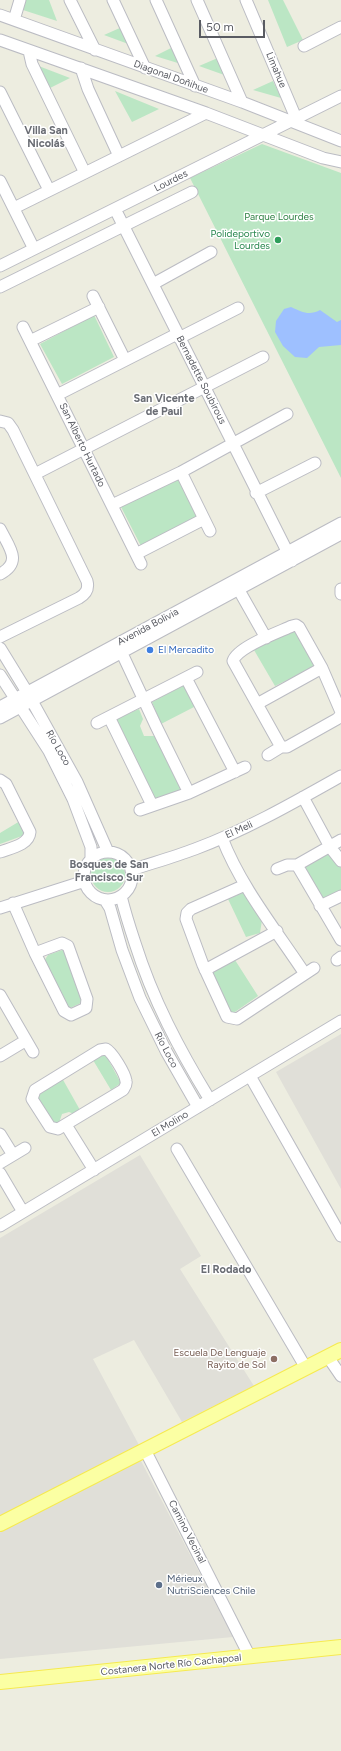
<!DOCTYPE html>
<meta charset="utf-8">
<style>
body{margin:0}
#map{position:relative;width:341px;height:1751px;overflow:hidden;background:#edede0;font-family:Figtree,sans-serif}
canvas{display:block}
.scale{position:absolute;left:199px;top:20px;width:66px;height:18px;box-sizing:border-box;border:2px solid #595b62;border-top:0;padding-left:5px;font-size:12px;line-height:14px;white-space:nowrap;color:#595b62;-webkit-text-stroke:3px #fff;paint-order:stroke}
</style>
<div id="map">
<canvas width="341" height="1751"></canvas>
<div class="scale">50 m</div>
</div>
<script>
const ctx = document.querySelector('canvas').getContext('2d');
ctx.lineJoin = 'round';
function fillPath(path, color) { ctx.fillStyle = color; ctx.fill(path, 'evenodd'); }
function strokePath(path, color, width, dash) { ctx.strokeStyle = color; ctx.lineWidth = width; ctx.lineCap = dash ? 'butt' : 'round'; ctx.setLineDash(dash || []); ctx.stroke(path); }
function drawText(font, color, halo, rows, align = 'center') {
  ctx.font = font + ' Figtree,sans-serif'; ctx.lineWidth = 3; ctx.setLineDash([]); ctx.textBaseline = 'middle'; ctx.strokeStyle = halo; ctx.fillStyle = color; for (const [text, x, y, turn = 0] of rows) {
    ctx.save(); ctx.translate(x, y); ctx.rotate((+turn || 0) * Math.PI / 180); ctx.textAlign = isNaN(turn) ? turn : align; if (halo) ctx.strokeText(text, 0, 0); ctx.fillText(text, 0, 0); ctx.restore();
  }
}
const industrial = new Path2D(`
 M341,1034V1189L276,1072Z
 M140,1155L201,1256L180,1269L254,1386L182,1422L134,1340L93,1359L139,1445L0,1516V1238Z
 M140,1459L233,1637L0,1659V1532Z`);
const green = new Path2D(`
 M25,0H49L57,21L23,10Z
 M268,0H283L303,40L287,47Z
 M122,27L131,45L104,35Z
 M173,47L181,64L155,56Z
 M220,57L230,77L199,66Z
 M36,65L70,78L50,88Z
 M273,81L281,98L253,90Z
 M115,91L159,109L132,122Z
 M262,144L341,173V478L190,178Z
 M94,315L114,357L62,384L40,344Z
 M179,476L200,518L142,548L120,505Z
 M295,628L316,666L275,686L254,650Z
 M186,684L196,706L161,724L152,702Z
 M139,709L143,719L140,726L144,736H157L183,789L155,799L115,719Z
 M20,821L26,829L22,836L0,844V833Z
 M330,851L341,868V893L321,904L299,868Z
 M91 875a17 17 0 1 1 34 0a17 17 0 1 1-34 0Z
 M244,892L262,920L260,933L246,937L228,899Z
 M65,949L83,1002L68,1009L42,964L48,955Z
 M235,960L258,996L232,1014L210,972Z
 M104,1052L121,1083L111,1090L93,1060Z
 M62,1078L80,1110L74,1114L69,1112L62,1114L59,1123L54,1126L35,1094Z`);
const water = new Path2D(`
 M291,307C302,312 309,316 320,310L337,322L341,320V345L319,347L307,358L295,357L283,346L275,332L276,321L284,309Z`);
const minor = new Path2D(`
 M70,0L95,50
 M113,0L145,68
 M156,0L195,86
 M197,0L242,102
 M246,0L296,118
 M0,15L242,102L341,141
 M14,20L20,0
 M0,40L206,113L323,158L341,162
 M304,46L341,27
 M29,51L32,64L85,173
 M81,68L88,89L119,156
 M0,92L49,190
 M0,181L34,249
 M14,208L206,113
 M115,209L292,561
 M0,266L341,96
 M153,284L211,252
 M0,287L192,192
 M93,296L125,360
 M23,327L141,564
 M179,338L238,308
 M30,341L99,307
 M57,395L177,334
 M0,421L8,423L13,430L87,581C89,589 86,594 79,598L0,637
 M181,472L210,531
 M35,474L263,357
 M256,493L315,463
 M112,505L181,472L287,414
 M0,529C9,547 23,562 0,574
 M136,554L204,519
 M236,585L266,638
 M341,589V594
 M119,647L156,726L189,793
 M0,648L27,692L77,782L108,852
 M0,675L49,751L73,799L91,847V860
 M186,678L235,772
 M257,704L322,668
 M0,707L341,523
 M109,717L152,805
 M0,718L341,534
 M97,723L197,672
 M281,747L233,661C237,647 279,632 292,626L296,625L299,627L322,668L341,712L340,716
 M268,755L281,747H287L337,719L341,715
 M0,780L6,784L30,832C29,845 11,848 0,852
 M303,797L330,847L341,861
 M140,810L189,793L245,767
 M222,838C241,887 276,930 305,974
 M84 876a24 24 0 1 1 48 0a24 24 0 1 1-48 0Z
 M297,865L341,940
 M277,869L287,865H297L341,840
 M131,870C152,863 174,857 195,849C246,830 293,803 341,776
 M245,885L191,909L187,913L186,919L203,965L227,1017L237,1019L314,968
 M121,896C125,912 130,928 135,943C153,1000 179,1049 210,1100
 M105,900L110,908L122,950L140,998L166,1051L198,1107
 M13,903L35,953L64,1011L71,1015L86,1008L87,999L68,946L62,943L35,953
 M320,906L341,896
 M0,908L85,881
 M337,960L341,957
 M205,970L277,931
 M0,995L33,1052
 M106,1049C112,1052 125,1073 126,1081C127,1085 125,1087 123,1090L58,1129L50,1127L32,1099L35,1090L100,1050Z
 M0,1056L25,1041
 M250,1076L341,1236
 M66,1125L94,1170
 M0,1134L13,1155
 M177,1149L306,1368
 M0,1163L25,1148
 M0,1173L23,1212
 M0,1226L341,1021
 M328,1357L341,1376
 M145,1450L250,1657`);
const major = new Path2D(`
 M0,1524L341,1350
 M0,1682L341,1647`);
const markers = [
 [278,240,4,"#2e9e5b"],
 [150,650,4,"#3f7fe0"],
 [274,1359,4,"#8d6e63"],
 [159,1585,4,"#5c6f8a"]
];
const streetNames = [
 ["Limahue",276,70,67],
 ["Diagonal Doñihue",171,77,20],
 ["Lourdes",171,181,-27],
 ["Bernadette Soubirous",201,380,63],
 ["San Alberto Hurtado",82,445,64],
 ["Avenida Bolivia",148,627,-28],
 ["Río Loco",58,748,60],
 ["El Meli",239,830,-24],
 ["Río Loco",166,1050,62],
 ["El Molino",170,1124,-31],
 ["Camino Vecinal",187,1532,63],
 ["Costanera Norte Río Cachapoal",171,1665,-6]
];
const parkNames = [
 ["Parque Lourdes",279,217]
];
const leisureNames = [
 ["Polideportivo",270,234],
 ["Lourdes",270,246]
];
const shopNames = [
 ["El Mercadito",158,650]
];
const educationNames = [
 ["Escuela De Lenguaje",266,1353],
 ["Rayito de Sol",266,1365]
];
const serviceNames = [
 ["Mérieux",167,1579],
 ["NutriSciences Chile",167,1591]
];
const neighbourhoodNames = [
 ["Villa San",46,131],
 ["Nicolás",46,144],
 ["San Vicente",164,399],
 ["de Paul",164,412],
 ["Bosques de San",109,865],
 ["Francisco Sur",109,878],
 ["El Rodado",226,1270]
];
fillPath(industrial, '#e0dfd8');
fillPath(green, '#bbe6c4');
fillPath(water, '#9ec0ff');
strokePath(minor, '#bbbcc3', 13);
strokePath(major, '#f6ea50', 16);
strokePath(minor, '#fff', 11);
strokePath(major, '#fbffa3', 14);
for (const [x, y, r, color] of markers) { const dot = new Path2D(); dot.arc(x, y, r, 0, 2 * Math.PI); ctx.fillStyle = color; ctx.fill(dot); strokePath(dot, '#fff', 1.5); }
drawText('10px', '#595b62', '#fff', streetNames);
drawText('10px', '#308245', '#fff', parkNames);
drawText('10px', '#27864d', '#fff', leisureNames, 'right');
drawText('10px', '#366cbe', '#fff', shopNames, 'left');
drawText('10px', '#785e54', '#fff', educationNames, 'right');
drawText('10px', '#4e5e75', '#fff', serviceNames, 'left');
drawText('bold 11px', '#6a6d74', '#fff', neighbourhoodNames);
</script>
